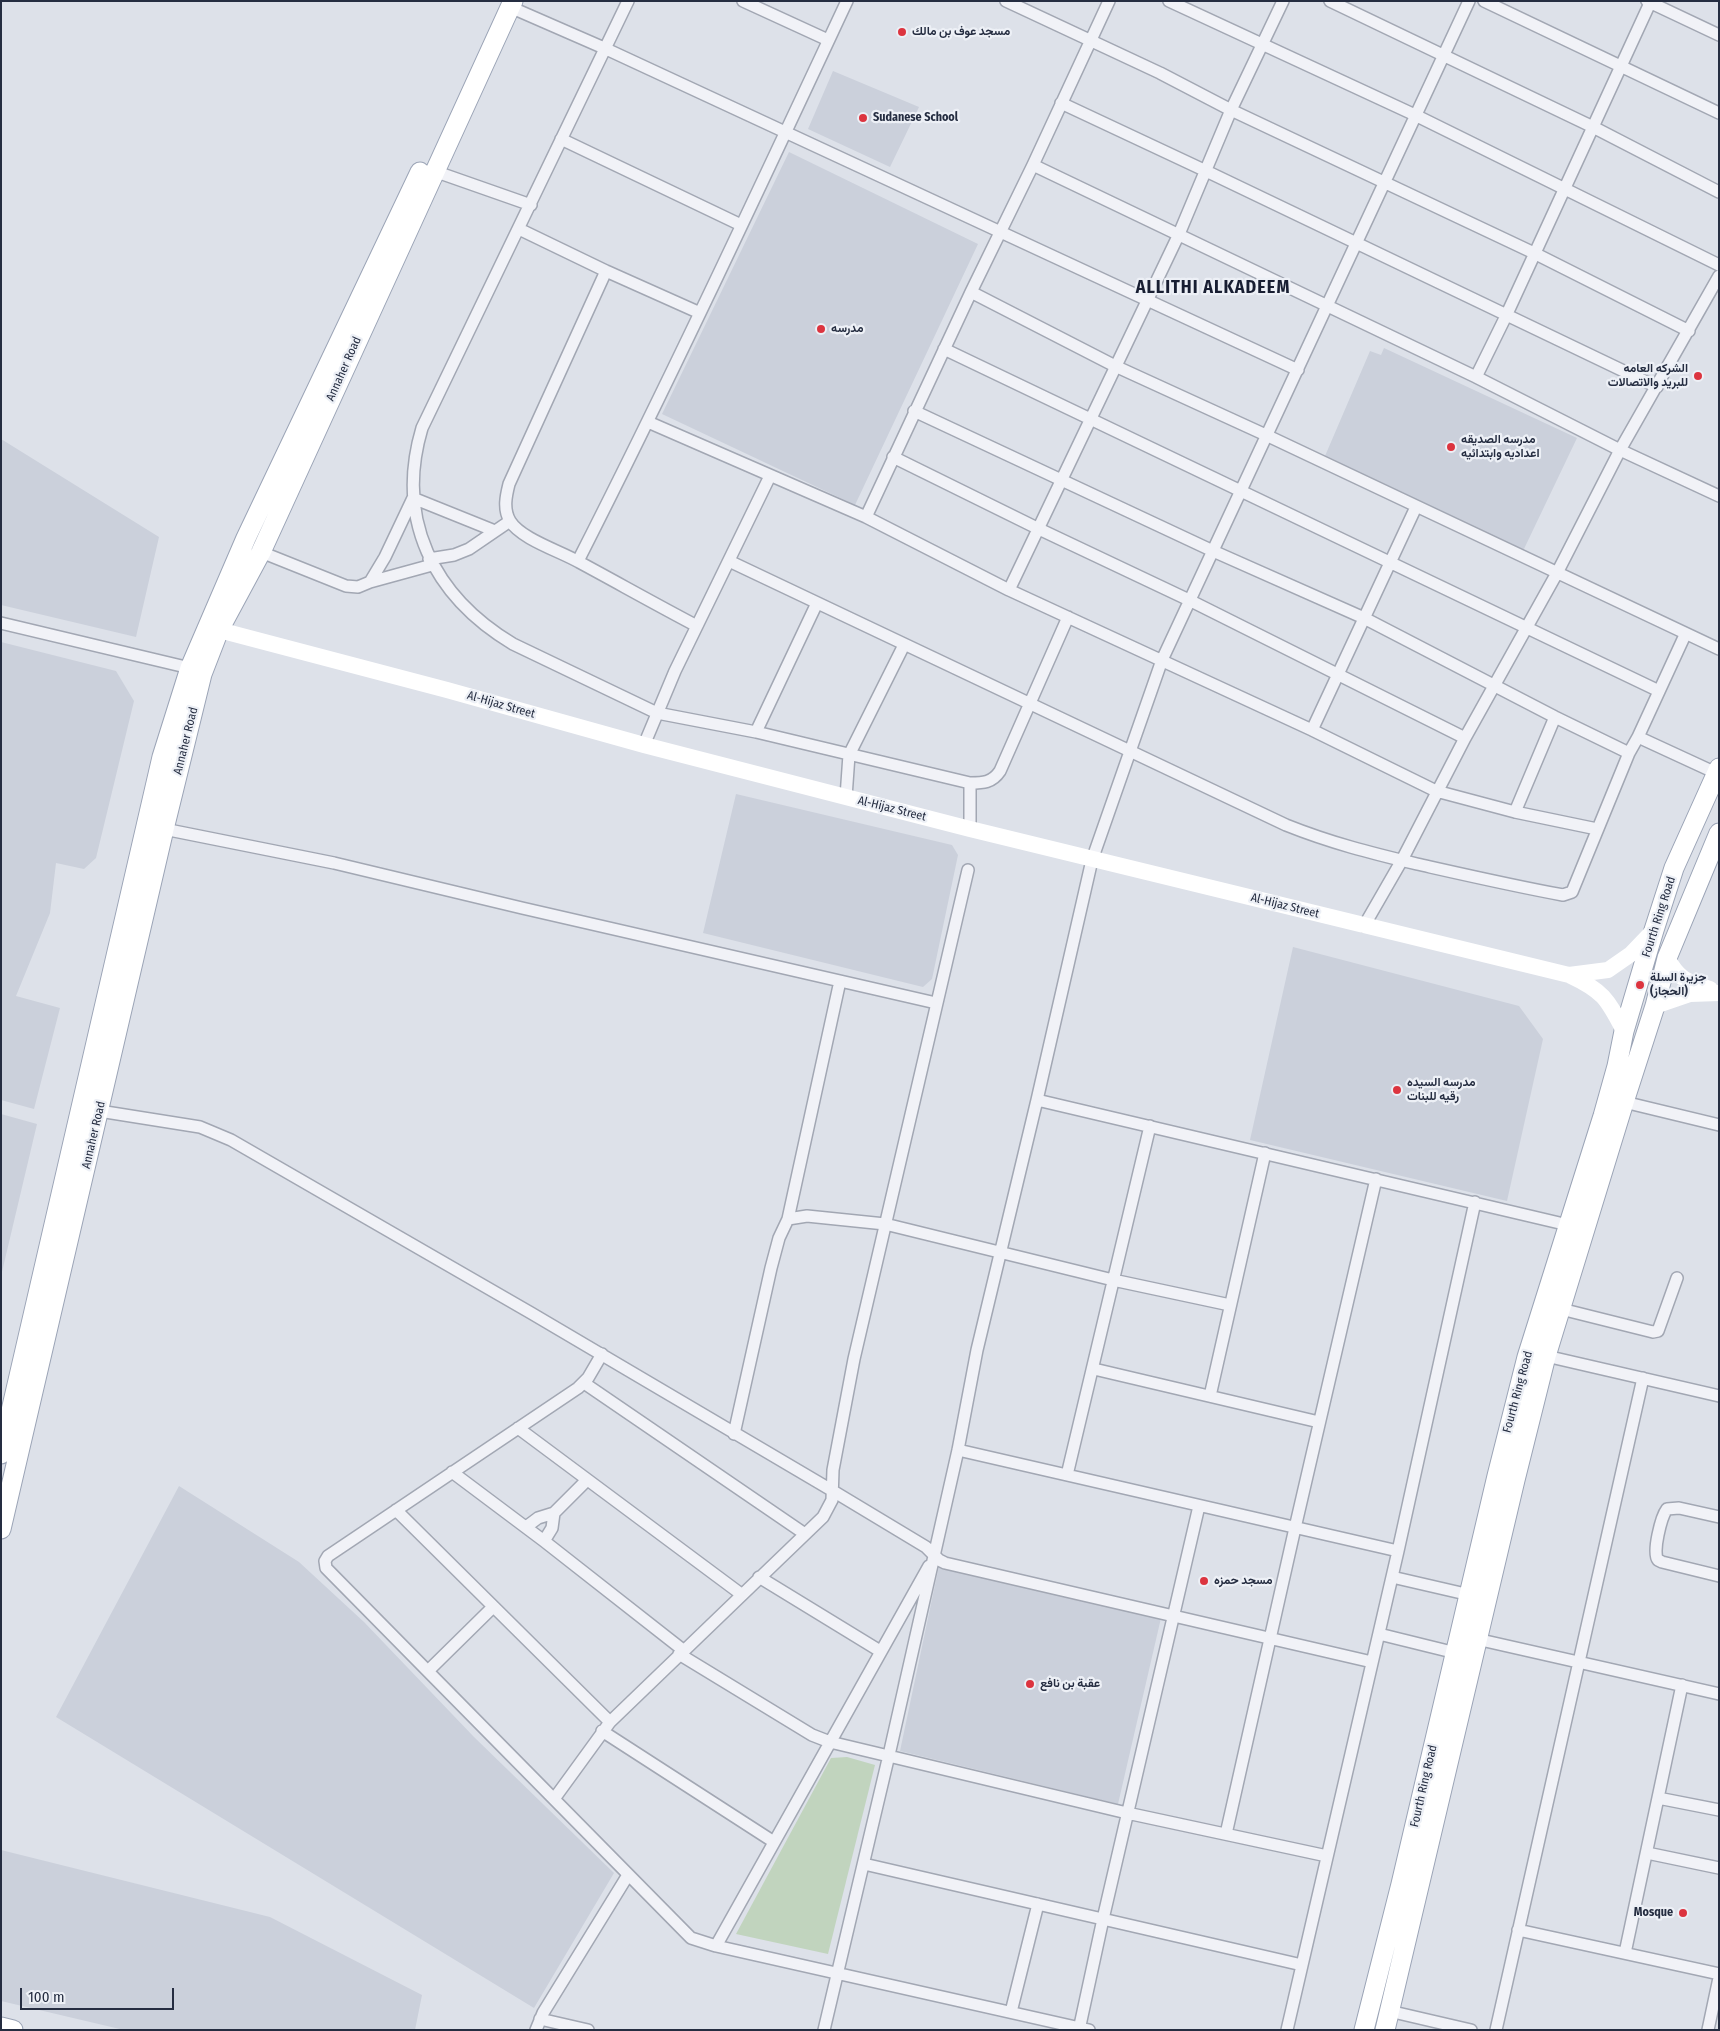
<!DOCTYPE html>
<meta charset="utf-8">
<style>
body{margin:0}
#map{position:relative;width:1720px;height:2031px;overflow:hidden;background:#dde1e9;font-family:"Fira Sans Condensed",sans-serif}
canvas{display:block}
.frame{position:absolute;inset:0;border:2px solid #252d41;pointer-events:none}
.scale{position:absolute;left:20px;top:1988px;width:154px;height:22px;box-sizing:border-box;border:2px solid #252d41;border-top:0;padding-left:6px;font-size:15px;line-height:18px;white-space:nowrap;color:#252d41;-webkit-text-stroke:4px #edf0f6;paint-order:stroke}
</style>
<div id="map">
<canvas width="1720" height="2031"></canvas>
<div class="frame"></div>
<div class="scale">100 m</div>
</div>
<script>
const ctx = document.querySelector('canvas').getContext('2d');
ctx.lineJoin = 'round';
function fillPath(path, color) { ctx.fillStyle = color; ctx.fill(path, 'evenodd'); }
function strokePath(path, color, width, dash) { ctx.strokeStyle = color; ctx.lineWidth = width; ctx.lineCap = dash ? 'butt' : 'round'; ctx.setLineDash(dash || []); ctx.stroke(path); }
function drawText(font, color, halo, rows, align = 'center') {
  ctx.font = font + ' "Fira Sans Condensed",Vazirmatn,sans-serif'; ctx.lineWidth = 4.5; ctx.setLineDash([]); ctx.textBaseline = 'middle'; ctx.strokeStyle = halo; ctx.fillStyle = color; for (const [text, x, y, turn = 0] of rows) {
    ctx.save(); ctx.translate(x, y); ctx.rotate((+turn || 0) * Math.PI / 180); ctx.textAlign = isNaN(turn) ? turn : align; if (halo) ctx.strokeText(text, 0, 0); ctx.fillText(text, 0, 0); ctx.restore();
  }
}
const built = new Path2D(`
 M833,71L919,107L890,167L808,129Z
 M789,152L978,244L855,505L662,414Z
 M1384,348L1577,438L1523,551L1325,456L1370,351L1381,355Z
 M1,439L159,537L136,637L1,605Z
 M1,642L116,671L134,701L96,858L84,869L56,863L50,913L16,996L60,1008L34,1109L1,1100Z
 M736,794L952,845L958,855L932,979L923,987L703,933Z
 M1293,947L1519,1006L1543,1039L1507,1201L1250,1140Z
 M1,1114L37,1124L1,1276Z
 M179,1486L299,1562L364,1622L474,1737L614,1873L534,2008L56,1717Z
 M939,1566L1161,1618L1118,1804L900,1751Z
 M1,1850L270,1917L422,1995L415,2030H124L1,2001Z`);
const green = new Path2D(`
 M847,1757L875,1765L828,1954L736,1934L831,1758Z`);
const street = new Path2D(`
 M628,1L422,428C395,519 433,596 513,644L657,713L756,732L970,783C983,783 992,783 1000,771L1068,617
 M743,1L828,40
 M1006,1L1160,73L1231,110L1534,253L1689,331
 M1169,1L1415,115L1719,265
 M1330,1L1593,127L1719,192
 M1484,1L1719,113
 M1647,1L1719,35
 M510,7L604,48L1298,370
 M1061,103L1206,171L1657,387
 M561,139L741,225
 M1033,165L1476,377L1620,450L1719,496
 M434,171L531,205
 M519,229L606,271L700,313
 M606,271L509,484C506,496 503,509 510,521C521,539 560,551 579,562C618,583 657,605 697,626
 M971,292L1115,366L1268,436L1719,649
 M944,349L1659,691
 M1476,377L1506,316L1650,3
 M914,411L1213,551L1364,618L1555,717L1629,753L1638,737L1716,773
 M648,422L866,517L1009,590L1312,730L1436,791L1515,812L1597,829
 M893,457L1039,529L1189,600L1465,738
 M866,517L971,292L1033,165L1109,1
 M261,552L346,586L358,587L370,582L385,557L413,498L495,531
 M429,559L454,555L469,549L510,521
 M578,561C672,376 759,189 847,1
 M729,561L1286,825C1331,843 1371,853 1417,864C1466,875 1514,886 1563,895L1572,892L1629,753
 M370,582L432,565
 M1009,590L1179,234L1231,110L1283,1
 M1,623L190,668
 M1312,730L1416,507
 M756,732L817,603
 M1638,737L1685,635
 M644,745L675,671L770,476
 M846,797L849,755L904,645
 M1515,812L1555,717
 M164,829L334,863L522,908L936,1003
 M970,829V783
 M1364,926L1402,860L1465,738L1557,573L1620,450L1719,276
 M1037,1100L1568,1225
 M1624,1102L1719,1125
 M93,1110L200,1127L231,1140L531,1313L833,1491L926,1547L939,1560L945,1563L1372,1662
 M788,1219L840,981
 M1561,1309L1653,1332L1658,1331L1677,1278
 M602,1354L588,1378L578,1388L328,1556L325,1561L326,1568L691,1938L716,1946L1089,2030
 M1546,1356L1719,1396
 M1094,1369L1319,1422
 M584,1383L805,1534
 M1210,1396L1265,1153
 M518,1428L741,1594
 M734,1434L771,1268L779,1238L788,1219L807,1216L885,1224L1113,1280L1230,1305
 M958,1450L1398,1551
 M452,1472L544,1541L683,1650
 M1067,1475L1150,1126
 M396,1510L610,1722
 M1719,1517L1679,1508L1667,1509C1661,1517 1652,1553 1658,1560L1662,1562L1719,1576
 M526,1527L538,1518L554,1513L587,1480
 M544,1541L552,1528L554,1513
 M759,1577L880,1651
 M1392,1577L1470,1595
 M1379,1634L1456,1653
 M1472,1638L1719,1694
 M679,1654L812,1735L830,1742L1127,1813L1327,1856
 M428,1671L493,1607
 M602,1731L774,1842
 M1658,1798L1719,1810
 M554,1799L610,1722L823,1517L832,1500L833,1470L854,1359L968,870
 M1226,1834L1295,1528L1376,1179
 M1647,1853L1719,1868
 M864,1864L1302,1965
 M1518,1930L1719,1974
 M716,1946L929,1566
 M1625,1953L1682,1685
 M1389,2011L1471,2030
 M1011,2012L1038,1904
 M540,2019L588,2030
 M536,2030L543,2013L628,1875
 M824,2030L889,1755L958,1450L977,1350L1037,1100L1092,860L1162,660L1469,1
 M1079,2030L1103,1919L1199,1506
 M1287,2030L1398,1551L1475,1202
 M1496,2030L1643,1378
 M1708,2030L1719,1978`);
const secondary = new Path2D(`
 M219,630L447,690L644,745L970,829L1569,975C1603,991 1607,998 1624,1031
 M1667,958C1680,981 1687,981 1710,989
 M1569,975L1608,970L1631,954L1654,930
 M1655,1006L1690,994L1719,993`);
const primary = new Path2D(`
 M1,1454L162,757L190,668L246,538L420,172
 M1,1529L164,829L202,674L219,630L261,552L513,1
 M1,2027L13,2030
 M1364,2030L1401,1884L1497,1476L1527,1357L1603,1116L1617,1066L1624,1031L1654,930L1674,868L1719,768
 M1385,2030L1515,1480L1546,1356L1624,1102L1655,1006L1667,958L1719,833`);
const markers = [
 [902,32,5,"#dc343f"],
 [863,118,5,"#dc343f"],
 [821,329,5,"#dc343f"],
 [1698,376,5,"#dc343f"],
 [1451,447,5,"#dc343f"],
 [1640,985,5,"#dc343f"],
 [1397,1090,5,"#dc343f"],
 [1204,1581,5,"#dc343f"],
 [1030,1684,5,"#dc343f"],
 [1683,1913,5,"#dc343f"]
];
const poiNames = [
 ["مسجد عوف بن مالك",912,32],
 ["Sudanese School",873,118],
 ["مدرسه",831,329],
 ["الشركه العامه",1688,369,"right"],
 ["للبريد والاتصالات",1688,383,"right"],
 ["مدرسه الصديقه",1461,440],
 ["اعداديه وابتدائيه",1461,454],
 ["جزيرة السلة",1650,978],
 ["(الحجاز)",1650,992],
 ["مدرسه السيده",1407,1083],
 ["رقيه للبنات",1407,1097],
 ["مسجد حمزه",1214,1581],
 ["عقبة بن نافع",1040,1684],
 ["Mosque",1673,1913,"right"]
];
const streetNames = [
 ["Annaher Road",344,369,-66],
 ["Al-Hijaz Street",501,705,16],
 ["Annaher Road",186,741,-76],
 ["Al-Hijaz Street",892,809,14],
 ["Al-Hijaz Street",1285,906,14],
 ["Fourth Ring Road",1659,917,-72],
 ["Annaher Road",94,1135,-77],
 ["Fourth Ring Road",1518,1392,-75],
 ["Fourth Ring Road",1424,1786,-77]
];
const districtNames = [
 ["ALLITHI ALKADEEM",1213,288]
];
fillPath(built, '#cbd0db');
fillPath(green, '#c1d4be');
strokePath(street, '#a2a7b3', 14);
strokePath(primary, '#9ba4b6', 21);
strokePath(street, '#f1f2f7', 11);
strokePath(secondary, '#fff', 16);
strokePath(primary, '#fff', 19);
for (const [x, y, r, color] of markers) { const dot = new Path2D(); dot.arc(x, y, r, 0, 2 * Math.PI); ctx.fillStyle = color; ctx.fill(dot); strokePath(dot, '#edf0f6', 2); }
drawText('bold 12px', '#252d41', '#edf0f6', poiNames, 'left');
drawText('12px', '#252d41', '#edf0f6', streetNames);
ctx.letterSpacing = '1px';
drawText('bold 18px', '#181e32', '#edf0f6', districtNames);
ctx.letterSpacing = '0px';
</script>
